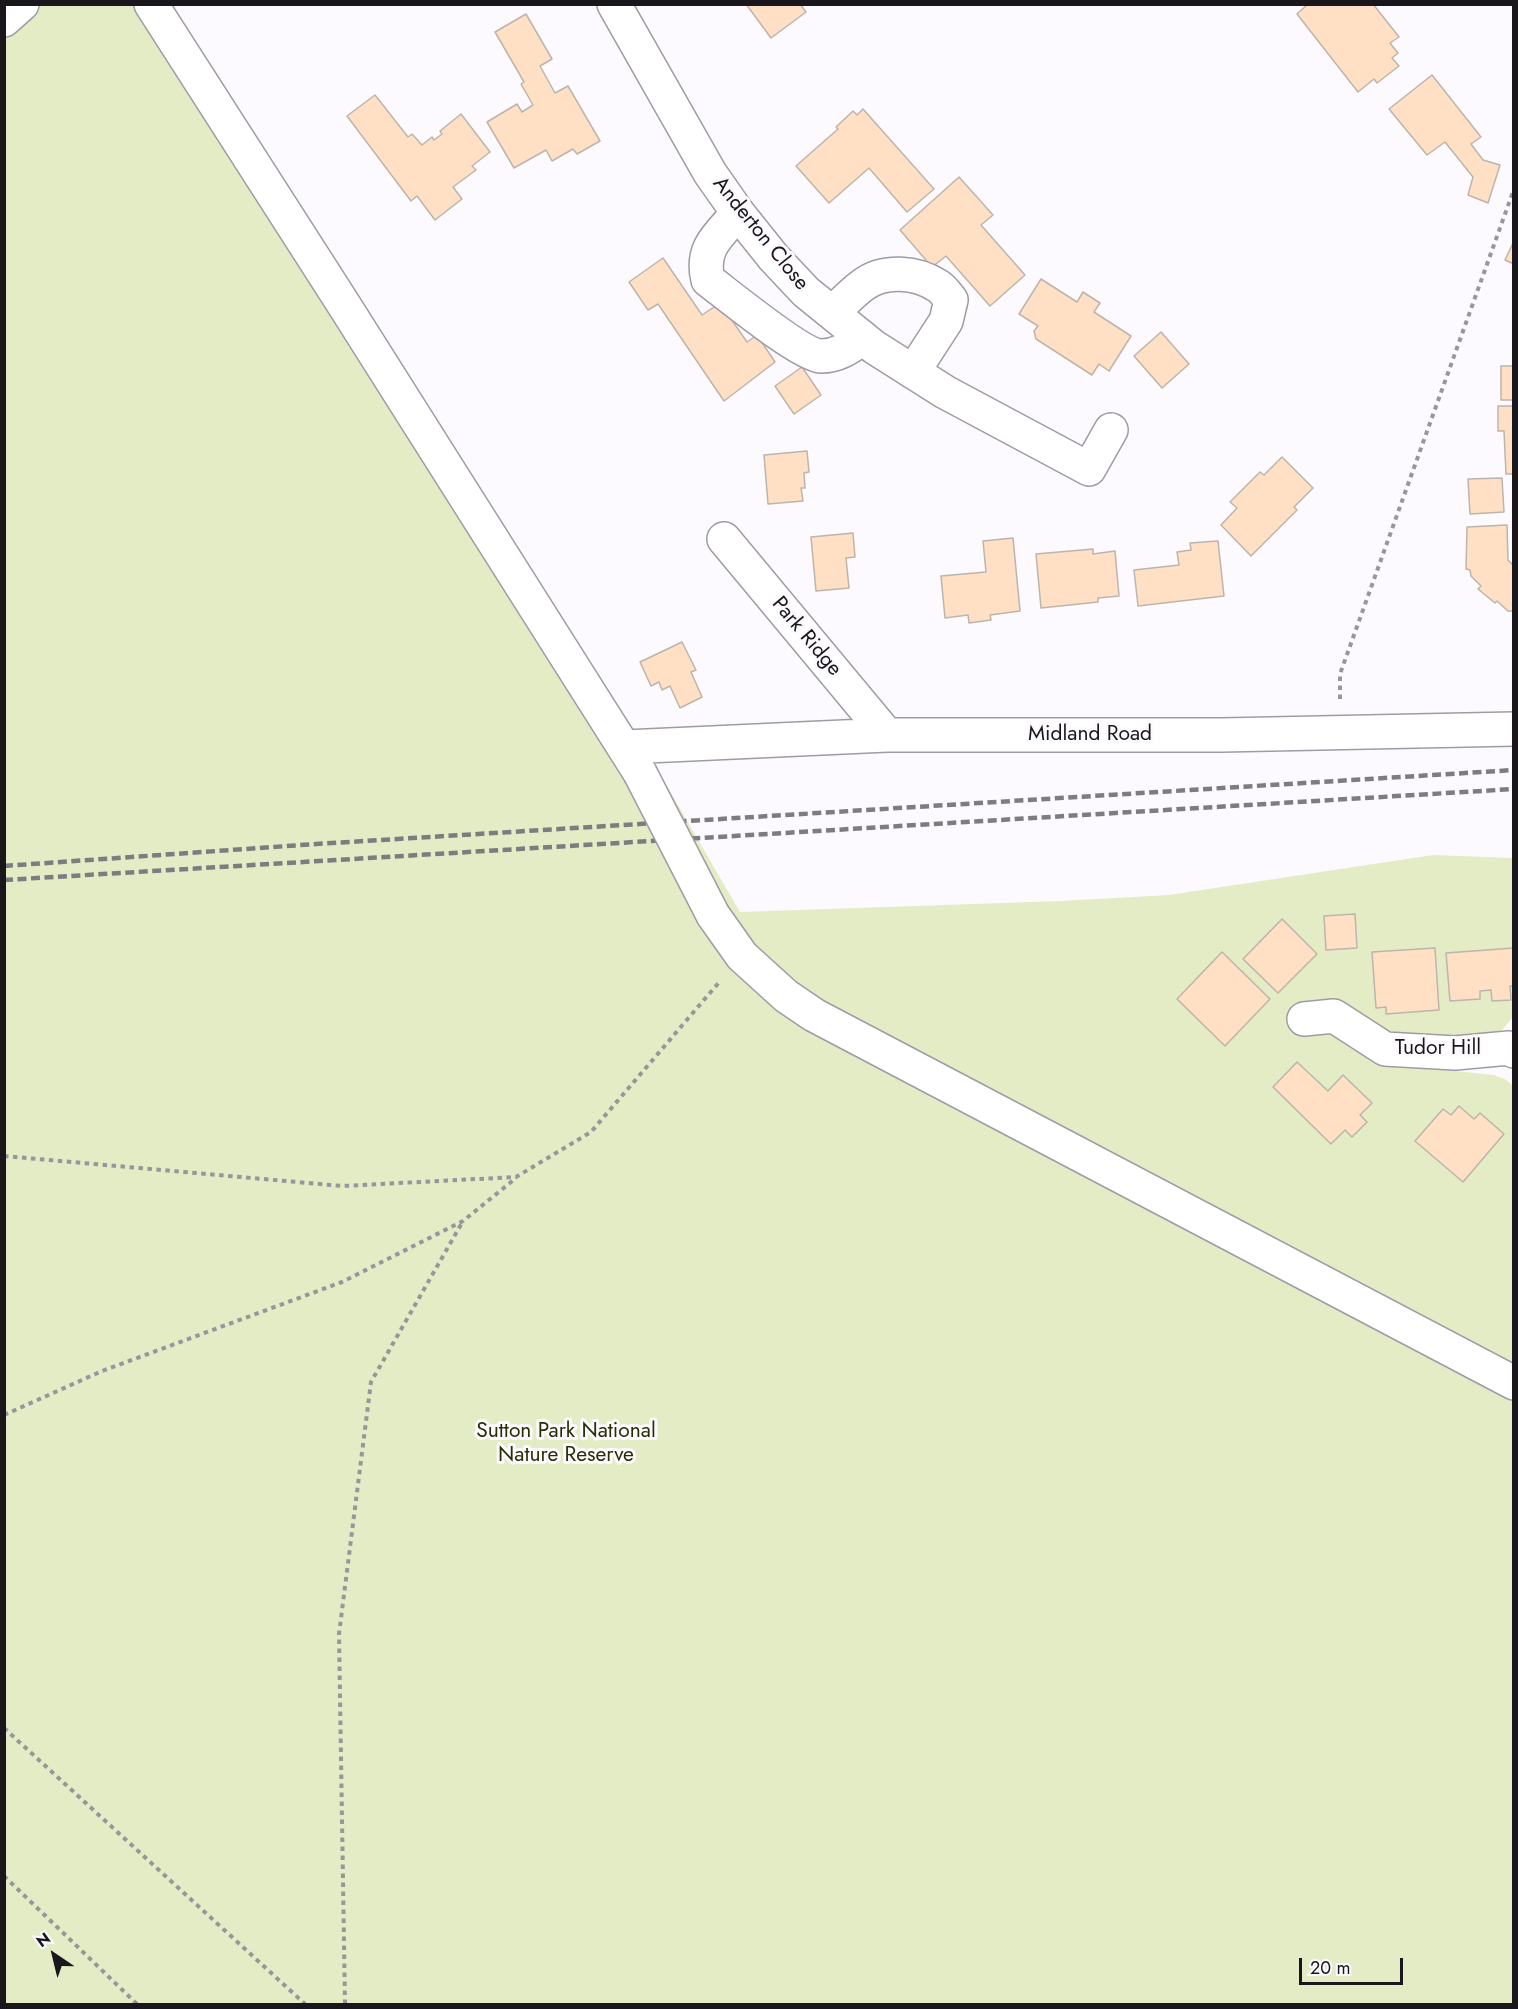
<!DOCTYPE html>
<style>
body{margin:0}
#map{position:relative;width:1518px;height:2009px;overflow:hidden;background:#fcfafe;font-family:Jost,sans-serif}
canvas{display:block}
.frame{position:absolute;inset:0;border:6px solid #19171b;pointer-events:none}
.north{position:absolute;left:24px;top:1925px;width:60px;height:60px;-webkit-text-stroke:4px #fcfafe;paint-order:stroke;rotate:325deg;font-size:16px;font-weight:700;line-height:24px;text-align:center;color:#19171b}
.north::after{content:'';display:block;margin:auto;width:21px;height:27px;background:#19171b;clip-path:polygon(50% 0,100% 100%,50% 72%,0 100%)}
.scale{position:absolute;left:1299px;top:1958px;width:104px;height:27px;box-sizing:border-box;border:3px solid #19171b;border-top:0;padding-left:8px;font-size:18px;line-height:21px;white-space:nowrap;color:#19171b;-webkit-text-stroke:4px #fcfafe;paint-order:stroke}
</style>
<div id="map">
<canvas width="1518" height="2009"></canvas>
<div class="frame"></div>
<div class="north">N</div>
<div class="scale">20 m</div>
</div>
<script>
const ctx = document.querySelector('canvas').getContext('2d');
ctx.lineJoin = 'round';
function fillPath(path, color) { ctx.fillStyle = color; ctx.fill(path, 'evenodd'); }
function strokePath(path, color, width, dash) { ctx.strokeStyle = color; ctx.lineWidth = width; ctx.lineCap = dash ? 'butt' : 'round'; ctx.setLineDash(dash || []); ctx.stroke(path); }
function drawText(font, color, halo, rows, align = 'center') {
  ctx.font = font + ' Jost,sans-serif'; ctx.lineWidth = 6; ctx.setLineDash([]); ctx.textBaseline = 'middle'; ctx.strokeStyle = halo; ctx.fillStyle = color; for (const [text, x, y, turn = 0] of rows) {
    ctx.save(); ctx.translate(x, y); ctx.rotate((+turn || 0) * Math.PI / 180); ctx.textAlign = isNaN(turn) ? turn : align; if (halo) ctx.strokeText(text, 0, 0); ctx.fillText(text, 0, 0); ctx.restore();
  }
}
const green = new Path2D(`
 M4,5H167L635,731L740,912L1061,901L1169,895L1433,855L1513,858V1017L1502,1030L1492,1034L1402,1040L1323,1025L1380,1063L1493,1075L1505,1079L1513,1086V2004H5Z`);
const building = new Path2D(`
 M746,4H800L806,12L771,38Z
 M1308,4H1373L1399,37L1390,43L1398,53L1392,58L1399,66L1377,83L1374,79L1358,92L1297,14Z
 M526,14L552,59L540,66L555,93L568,86L600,141L577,154L573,149L552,161L546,150L514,168L487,122L517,104L522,112L533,105L521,84L524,82L495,32Z
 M1432,75L1481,137L1471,144L1483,160L1500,165L1488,203L1468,195L1473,177L1445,142L1427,155L1389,109Z
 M375,95L408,137L412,134L422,145L432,137L434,140L442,134L440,131L461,114L490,152L472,166L476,170L453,187L462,199L435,220L417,196L411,201L347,116Z
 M863,109L934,189L907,212L869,168L829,203L796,166L838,129L836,127L853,111L857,115Z
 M959,177L993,215L981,225L1025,275L990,306L946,256L932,267L900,230Z
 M1514,241V264L1505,260Z
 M663,258L702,315L720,303L747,342L757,335L775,362L724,401L658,304L648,310L629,282Z
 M1041,279L1077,302L1083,292L1100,303L1094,312L1131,336L1109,371L1099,364L1092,375L1036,339L1034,331L1038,326L1019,314Z
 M1161,332L1189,364L1162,388L1134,356Z
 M1501,366H1514V400H1501Z
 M802,367L821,395L794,414L775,386Z
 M1498,406H1514V474H1506L1504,431H1498Z
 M807,451L809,472L804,473L805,488H801L803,501L768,504L764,455Z
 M1282,457L1313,488L1294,507L1297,510L1251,556L1221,525L1237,508L1230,502L1260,472L1264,475Z
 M1502,478L1504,512L1470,514L1468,479Z
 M1507,525L1508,560L1514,566V611H1508L1497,601L1495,603L1478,589L1481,586L1471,576L1470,570L1466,569L1467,527Z
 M853,533L855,557L846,558L849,588L816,591L811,537Z
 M1013,538L1020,611L990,615L991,620L969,623L968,615L945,618L941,576L986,572L983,541Z
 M1218,541L1224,596L1138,606L1134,570L1179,565L1177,552L1191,550L1190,543Z
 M1093,549V554L1115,551L1119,596L1098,598V602L1041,608L1036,554Z
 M682,642L696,670L691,672L702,697L680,708L670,686L662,690L659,682L651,686L640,662Z
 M1355,914L1357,948L1326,950L1324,916Z
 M1282,919L1317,954L1278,993L1243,959Z
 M1435,948L1439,1010L1386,1014V1007L1376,1008L1372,952Z
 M1514,948V986H1510L1511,1000L1492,1001L1491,990L1480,991V999L1450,1001L1446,953Z
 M1222,952L1270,999L1225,1046L1177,999Z
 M1297,1062L1328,1091L1343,1075L1372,1103L1360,1115L1367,1122L1352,1137L1345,1130L1331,1144L1273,1087Z
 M1459,1106L1474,1119L1480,1113L1504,1134L1463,1182L1415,1141L1443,1109L1451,1115Z`);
const path = new Path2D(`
 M1340,699V674L1514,189
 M4,1156L342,1186L516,1177L591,1132L721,980
 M4,1415L102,1371L342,1282L463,1221L516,1178
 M4,1728L305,2004
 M4,1876L137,2004
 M345,2004L339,1634L371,1382L463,1221`);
const minor = new Path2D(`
 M151,4L344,305L640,773
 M614,4L710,173L738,213L774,258L806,292L874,347L945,392L1089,469L1111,430
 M4,20L22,4
 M738,213C719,235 700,248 708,280C728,295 801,355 821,356C838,356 850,347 863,338
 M832,313C842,304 852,293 863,285C884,269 917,272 938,286C943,289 947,295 951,300L946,321L913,372
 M724,539L887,735
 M625,747L887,735H1222L1514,729
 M713,915L742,956L786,996L814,1015L1514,1383
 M1304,1019L1334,1016L1385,1049L1455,1053L1509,1048L1514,1051`);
const rail = new Path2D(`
 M4,866L316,844L1514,770
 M4,880L1514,789`);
const minorBridge = new Path2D(`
 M640,773L713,915`);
const streetNames = [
 ["Anderton Close",760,234,51],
 ["Park Ridge",806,637,50],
 ["Midland Road",1090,735],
 ["Tudor Hill",1438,1049]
];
const parkNames = [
 ["Sutton Park National",566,1432],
 ["Nature Reserve",566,1456]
];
fillPath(green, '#e4ecc5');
fillPath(building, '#ffe0c4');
strokePath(building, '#bdb4ab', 1.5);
strokePath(minor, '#9f9ba5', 36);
strokePath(path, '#98969a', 4, [4.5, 4.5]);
strokePath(minor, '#fff', 33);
strokePath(rail, '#7e7c80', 4.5, [9, 4.5]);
strokePath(minorBridge, '#9f9ba5', 36, []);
strokePath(minorBridge, '#fff', 33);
drawText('21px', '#19171b', '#fcfafe', streetNames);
drawText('21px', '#282e00', '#fcfafe', parkNames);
</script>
